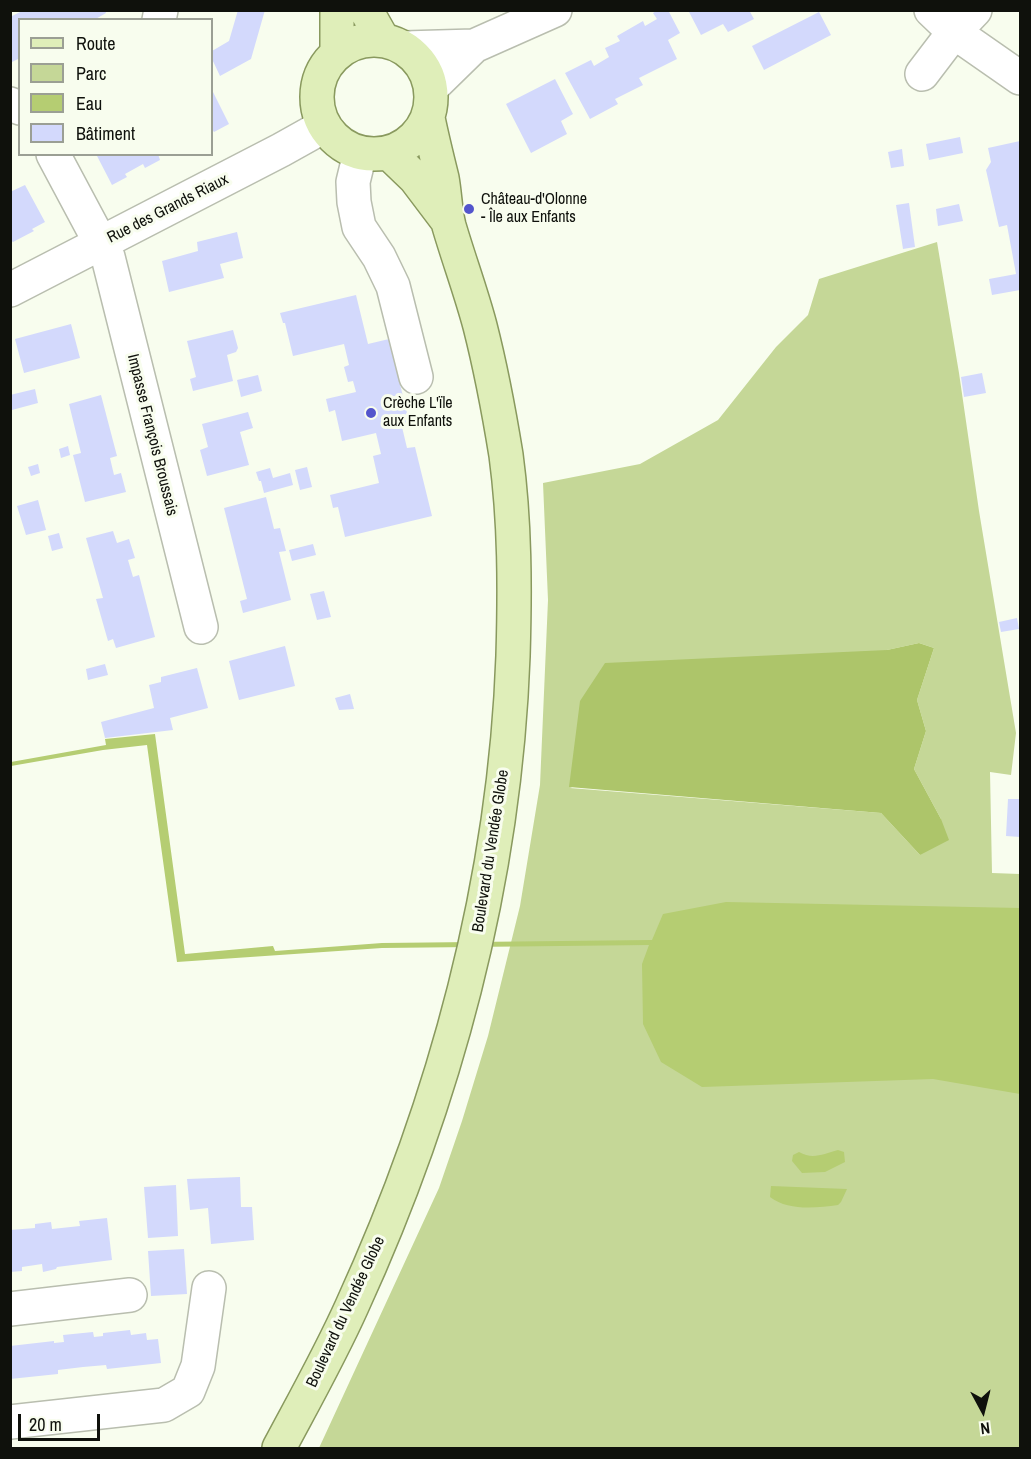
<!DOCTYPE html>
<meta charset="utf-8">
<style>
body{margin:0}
#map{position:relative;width:1031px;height:1459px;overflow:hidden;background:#f8fdee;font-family:"Archivo Narrow",sans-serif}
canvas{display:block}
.frame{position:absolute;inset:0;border:12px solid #0f110c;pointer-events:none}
.legend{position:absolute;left:18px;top:18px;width:195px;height:138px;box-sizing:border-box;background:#f8fdee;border:2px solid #9b9f94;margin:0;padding:8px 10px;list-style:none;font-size:18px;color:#0f110c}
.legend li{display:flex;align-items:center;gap:12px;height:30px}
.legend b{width:30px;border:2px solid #9b9f94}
.north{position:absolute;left:953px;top:1381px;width:60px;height:60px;-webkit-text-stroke:4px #f8fdee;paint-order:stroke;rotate:173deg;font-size:16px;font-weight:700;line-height:24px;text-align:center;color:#0f110c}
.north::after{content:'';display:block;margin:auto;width:21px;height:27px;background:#0f110c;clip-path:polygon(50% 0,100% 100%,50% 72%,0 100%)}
.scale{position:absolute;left:18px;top:1414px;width:82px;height:27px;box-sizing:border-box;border:3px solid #0f110c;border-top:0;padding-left:8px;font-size:18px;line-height:21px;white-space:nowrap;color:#0f110c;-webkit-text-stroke:4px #f8fdee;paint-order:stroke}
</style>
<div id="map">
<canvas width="1031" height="1459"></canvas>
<div class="frame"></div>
<ul class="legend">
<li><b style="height:8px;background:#dfeeb9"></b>Route</li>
<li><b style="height:16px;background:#c5d797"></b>Parc</li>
<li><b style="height:16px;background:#b5cd72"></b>Eau</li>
<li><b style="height:16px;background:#d3d9fc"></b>Bâtiment</li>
</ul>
<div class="north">N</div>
<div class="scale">20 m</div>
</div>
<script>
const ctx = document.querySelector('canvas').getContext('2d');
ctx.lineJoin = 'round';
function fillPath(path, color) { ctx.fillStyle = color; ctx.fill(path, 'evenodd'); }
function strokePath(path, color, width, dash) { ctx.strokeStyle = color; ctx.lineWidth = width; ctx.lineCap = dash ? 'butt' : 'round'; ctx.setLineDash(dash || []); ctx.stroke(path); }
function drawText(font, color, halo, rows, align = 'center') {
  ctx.font = font + ' "Archivo Narrow",sans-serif'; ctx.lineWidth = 6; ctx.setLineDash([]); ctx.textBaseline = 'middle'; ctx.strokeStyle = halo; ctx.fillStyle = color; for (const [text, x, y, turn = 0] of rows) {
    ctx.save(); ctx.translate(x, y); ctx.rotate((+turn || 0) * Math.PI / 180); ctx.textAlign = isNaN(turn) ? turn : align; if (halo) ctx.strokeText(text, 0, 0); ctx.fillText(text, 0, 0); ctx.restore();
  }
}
const green = new Path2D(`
 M937,242L959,373L979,511L1016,733L1011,775L990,772L992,873L1020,874V1448H319L439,1188L462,1121L488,1036L520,906L540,785L548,600L543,483L640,464L718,420L776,347L808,315L819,279ZM919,643L934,648L917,700L926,731L914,769L941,819L920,855L881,813L570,788L887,650Z`);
const forest = new Path2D(`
 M919,643L934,648L917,700L926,731L914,769L941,819L949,840L920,855L881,813L569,787L580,701L605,663L887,650Z`);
const water = new Path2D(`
 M155,734L185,954L273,946L275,951L382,943L652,940L663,914L726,902L1020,908V1094L933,1079L702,1087L661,1062L643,1024L642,964L649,945L382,948L177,962L147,745L103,750L11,766V762L106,745L105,739Z
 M838,1150L844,1152L845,1162L825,1172L802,1173L792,1161L793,1155L799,1152C813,1160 823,1154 838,1150Z
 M771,1186L847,1189L841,1202L838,1205C816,1208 788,1211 770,1197Z`);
const building = new Path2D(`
 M24,10H105L106,13L94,20H20V58L10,63V17Z
 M238,10H265L251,59L220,76L212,59V51L229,41Z
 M658,10H668L680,33L668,40L677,59L639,78L643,85L615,99L618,104L590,119L565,73L591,60L594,66L609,57L605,48L620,41L617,36L643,21L645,26L657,19L653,13Z
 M688,10H749L754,19L728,32L723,24L701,35Z
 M819,12L831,35L764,70L752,46Z
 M555,79L573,114L561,121L567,134L531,153L506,104Z
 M212,90L229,124L214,132L212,129Z
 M960,137L963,153L929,160L926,144Z
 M1020,141V290L992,295L989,279L1016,274L1007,225L999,227L986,170L991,162L988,148Z
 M902,149L904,166L891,168L888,152Z
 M96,154H158L160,160L145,168L143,164L125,174L127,177L112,185Z
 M25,185L45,222L32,229L34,231L13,242L10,240V192Z
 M909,203L915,247L903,249L896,205Z
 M959,204L963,221L938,226L936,209Z
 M237,232L243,258L220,264L224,278L169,292L162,261L198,251L197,242Z
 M356,295L368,344L389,339L410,425L402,427L407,448L415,447L432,516L345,537L338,507L333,508L330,495L379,483L373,456L381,454L376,433L342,441L335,410L329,412L326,399L356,392L353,381L348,382L344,367L349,365L344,344L293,356L285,323H283L280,313Z
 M71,324L80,358L24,373L15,339Z
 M233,330L238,348L236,352L227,355L233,381L193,391L190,379L196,377L187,341Z
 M982,373L986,393L964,397L961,377Z
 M258,375L262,391L241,397L237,380Z
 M35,389L38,403L12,410L10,395Z
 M101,395L117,456L110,458L114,475L121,473L126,492L85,502L73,455L81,453L69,404Z
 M248,412L253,428L240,432L249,465L207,476L200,450L208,447L202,424Z
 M68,446L70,455L61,458L59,449Z
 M38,464L40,473L31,476L28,467Z
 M307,467L312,487L300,490L295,470Z
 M270,468L273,478L290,473L293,485L264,493L261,481H259L256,472Z
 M266,497L274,529L280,528L286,551L279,552L291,600L243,613L240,601L247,599L224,508Z
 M38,500L46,530L26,535L17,506Z
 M113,531L117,543L129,539L135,558L128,560L133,577L139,575L155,637L116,648L113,639L108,641L96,599L103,598L86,538Z
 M59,533L63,548L52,551L48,536Z
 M313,544L316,555L292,561L289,550Z
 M324,591L331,617L317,620L310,594Z
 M1017,618L1019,629L1001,632L999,622Z
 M285,646L295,686L239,700L229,661Z
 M105,664L108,675L88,680L86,669Z
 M197,668L208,708L170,718L173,730L105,738L101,722L154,708L149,685L161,682V677Z
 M350,694L354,709L339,710L335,698Z
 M1008,799H1020V837L1006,836Z
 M240,1177L241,1207H252L254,1240L211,1244L208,1208L190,1210L187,1179Z
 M176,1185L178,1236L148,1238L144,1187Z
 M107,1218L112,1260L57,1267L56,1269L43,1272L42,1264L22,1267V1271L10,1272V1230L35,1228V1224L51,1222L52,1229L80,1226L79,1221Z
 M184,1249L187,1294L151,1296L148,1251Z
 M130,1330L131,1335L146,1333L147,1340L158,1339L161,1363L107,1369L106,1365L83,1367L58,1370V1374L10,1379V1346L54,1341V1343L64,1342L63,1335L93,1332L94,1337L103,1336V1333Z`);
const minor = new Path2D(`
 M931,10L954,32L1020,78
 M159,20L161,10
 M404,48L474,46
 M922,74L954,32L975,10
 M431,88L474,46L555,10
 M10,104L20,108
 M360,153L353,182L354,202L359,227L379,257L393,286L416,377
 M53,154L108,257L201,627
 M10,290L281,150L324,126
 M10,1309L130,1295
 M10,1422L164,1405L188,1391L198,1366L209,1288`);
const major = new Path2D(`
 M337,10V53
 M366,10L383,40
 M317 97a57 57 0 1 1 114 0a57 57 0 1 1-114 0Z
 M389,153L415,178L446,219
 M279,1448C304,1401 330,1355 352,1306C445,1103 505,881 513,656C515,589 515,522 506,455C499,412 491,369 480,326C471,292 459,260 449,226C445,211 445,194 442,178C437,158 432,138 428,118`);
const markers = [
 [469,209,6,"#5355cc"],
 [371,413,6,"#5355cc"]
];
const poiNames = [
 ["Château-d'Olonne",481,200],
 ["- Île aux Enfants",481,218],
 ["Crèche L'ïle",383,404],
 ["aux Enfants",383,422]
];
const streetNames = [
 ["Rue des Grands Riaux",168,209,-27],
 ["Impasse François Broussais",152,435,76],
 ["Boulevard du Vendée Globe",491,851,-81],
 ["Boulevard du Vendée Globe",346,1312,-65]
];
fillPath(green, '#c5d797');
fillPath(forest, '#adc56a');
fillPath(water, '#b5cd72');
fillPath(building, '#d3d9fc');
strokePath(minor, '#b9beaf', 36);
strokePath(major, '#89995e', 36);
strokePath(minor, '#fff', 33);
strokePath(major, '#dfeeb9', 33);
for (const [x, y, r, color] of markers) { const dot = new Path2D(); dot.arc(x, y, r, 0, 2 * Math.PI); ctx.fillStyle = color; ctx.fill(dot); strokePath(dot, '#f8fdee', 2); }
drawText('16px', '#0f110c', '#f8fdee', poiNames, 'left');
drawText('16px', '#0f110c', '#f8fdee', streetNames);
</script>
